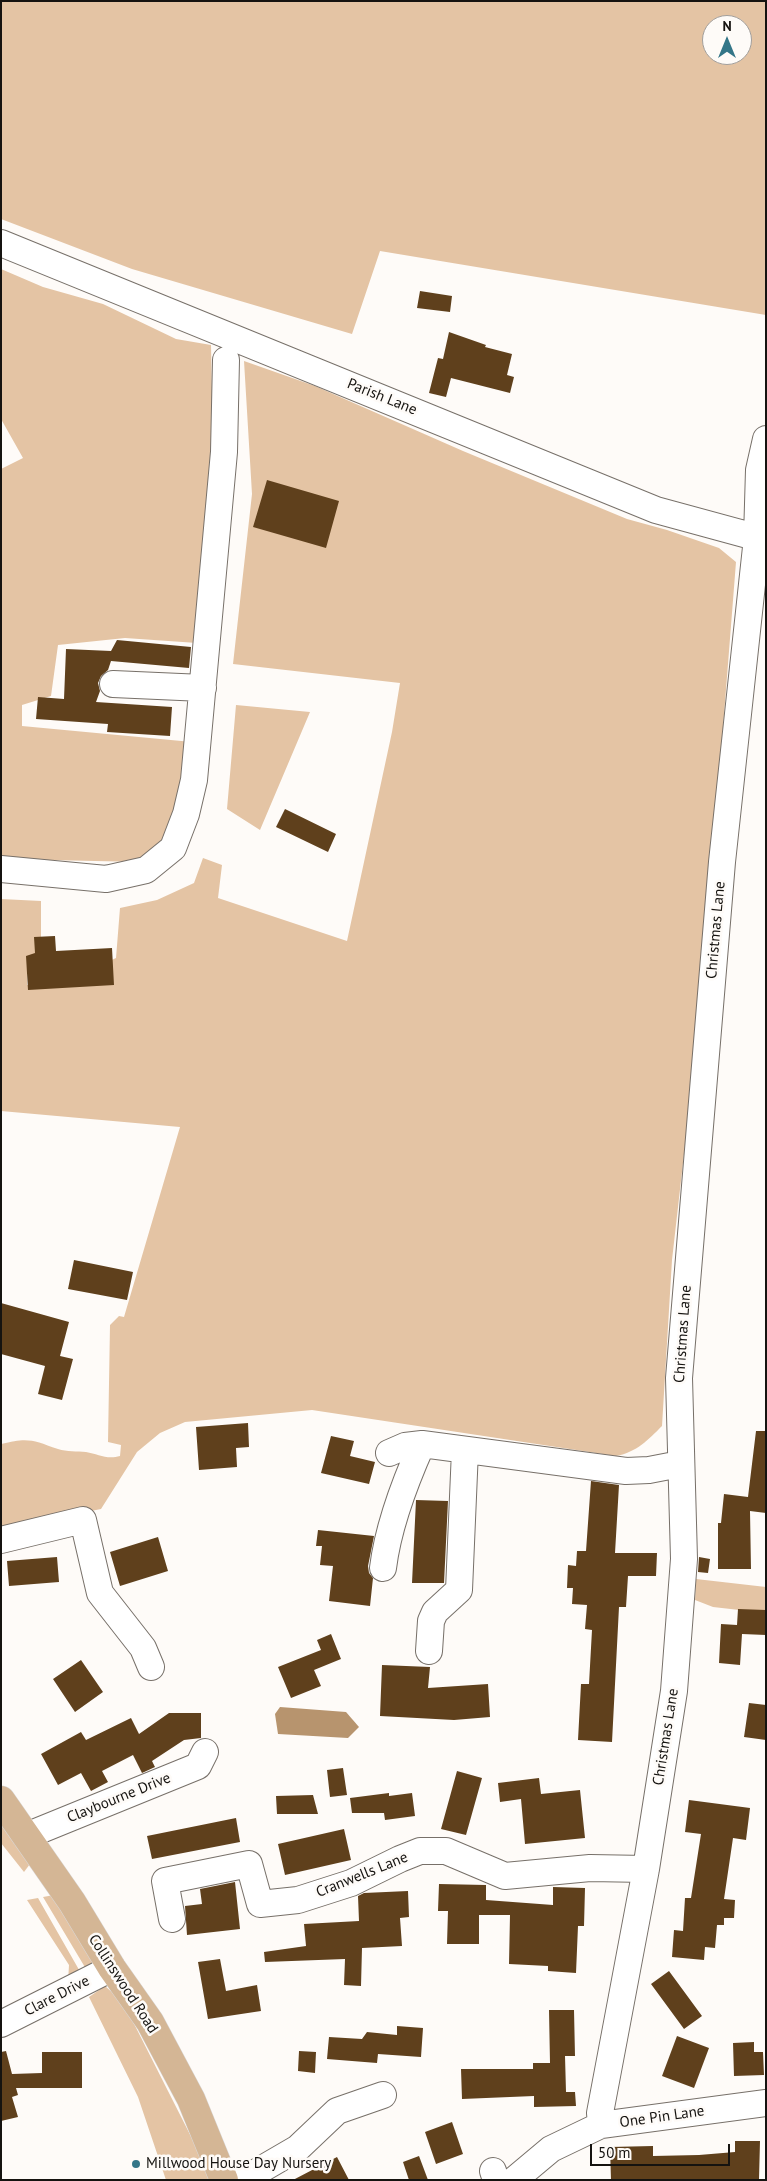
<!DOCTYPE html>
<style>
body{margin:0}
#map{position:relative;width:767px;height:2181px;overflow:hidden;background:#fefbf8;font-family:"PT Sans",sans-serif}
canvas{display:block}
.frame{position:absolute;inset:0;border:2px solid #151310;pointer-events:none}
.north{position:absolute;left:702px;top:15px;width:50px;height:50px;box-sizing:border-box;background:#fefbf8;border:1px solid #a19e9b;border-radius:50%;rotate:0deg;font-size:14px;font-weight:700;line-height:20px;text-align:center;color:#151310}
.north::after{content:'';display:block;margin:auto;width:18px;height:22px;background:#347688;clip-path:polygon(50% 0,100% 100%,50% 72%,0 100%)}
.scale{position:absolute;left:590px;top:2144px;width:140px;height:22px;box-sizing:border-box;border:2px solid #151310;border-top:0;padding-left:6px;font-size:15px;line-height:18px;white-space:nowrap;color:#151310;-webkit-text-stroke:4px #fefbf8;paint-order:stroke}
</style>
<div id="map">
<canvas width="767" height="2181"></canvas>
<div class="frame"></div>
<div class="north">N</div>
<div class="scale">50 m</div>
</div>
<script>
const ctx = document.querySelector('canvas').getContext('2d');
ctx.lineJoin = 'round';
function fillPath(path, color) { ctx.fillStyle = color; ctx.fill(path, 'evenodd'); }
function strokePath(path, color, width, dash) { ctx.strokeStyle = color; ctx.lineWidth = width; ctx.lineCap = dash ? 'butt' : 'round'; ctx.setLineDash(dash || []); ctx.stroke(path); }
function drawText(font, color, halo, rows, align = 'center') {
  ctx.font = font + ' "PT Sans",sans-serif'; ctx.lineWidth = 5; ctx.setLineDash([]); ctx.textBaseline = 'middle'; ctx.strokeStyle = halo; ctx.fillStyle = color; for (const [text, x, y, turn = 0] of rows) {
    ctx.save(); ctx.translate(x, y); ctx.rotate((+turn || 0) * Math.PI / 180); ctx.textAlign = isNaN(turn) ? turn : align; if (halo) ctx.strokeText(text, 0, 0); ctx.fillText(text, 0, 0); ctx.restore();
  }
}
const green = new Path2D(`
 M1,1H766V315L380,251L352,334L132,269L1,219ZM712,25H742V55H712Z
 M1,269L43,287L103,304L176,339L211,345L215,537L197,643L125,638L58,645L51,696L22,705V726L192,742L191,820L142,862L1,859V469L23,458L1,419Z
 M244,361L315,386L463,451L627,519L667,530L719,548L736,562L702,995L672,1260L662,1426C648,1440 637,1452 616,1456L312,1410L185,1422L160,1433L137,1452L101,1509L1,1529V1444C28,1437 33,1440 58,1449C67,1452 77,1451 86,1452C98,1454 107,1460 120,1456L121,1445L108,1442L110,1325L119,1316L124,1317L180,1127L1,1111V899L41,901V959L27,960V985H105V963L116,958L120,908L157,900L194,883L203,858L222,865L218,898L347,941L392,732L400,683L233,664L252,494Z
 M236,705L310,712L260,830L227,809Z
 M696,1579L766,1587V1613L713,1607L695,1600Z
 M1,1821L30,1864L24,1872L1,1843Z
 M54,1895L97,1966L89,1974L43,1897Z
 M38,1898L82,1975L68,1982L69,1965L27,1900Z
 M105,1986L123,2002L213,2180H166L138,2097L89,1997Z`);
const water = new Path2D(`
 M280,1707L346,1712L359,1727L348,1738L278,1734L275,1714Z`);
const building = new Path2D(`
 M420,291L452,296L450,312L417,308Z
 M449,332L486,345L485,347L512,354L507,375L514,377L510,393L451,378L446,397L429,393L438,358L443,359Z
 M267,480L339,501L326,548L253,527Z
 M117,640L191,647L189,668L111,661L108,670L101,676L98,683L100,691L96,702L172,707L170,736L107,732L108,724L36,719L38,697L64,699L66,649L111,651Z
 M285,809L336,834L328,852L276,827Z
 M55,936L56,951L112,948L114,985L28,990L26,956L35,953L34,937Z
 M74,1260L133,1272L127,1300L68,1289Z
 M1,1303L69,1322L60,1356L73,1359L62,1400L38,1394L45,1366L1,1354Z
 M248,1423L249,1447L236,1448L237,1467L199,1470L196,1427Z
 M756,1431H766V1513L750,1511L751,1569H718V1523H721L724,1494L748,1497Z
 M331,1436L354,1441L350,1456L375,1462L369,1484L321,1473Z
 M591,1481L619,1485L615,1553H657L656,1576H628L626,1607H619L612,1742L578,1740L581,1684H589L592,1630L585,1629L587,1605L572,1604L573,1588H567L568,1565L576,1566L577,1551H586Z
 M416,1500L448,1501L444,1583H412Z
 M318,1530L374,1536L368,1566L369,1573L373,1578L370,1606L329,1601L333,1566L320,1565L322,1546H316Z
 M158,1537L168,1571L120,1586L110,1552Z
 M57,1557L59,1582L9,1586L7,1561Z
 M699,1557L710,1559L708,1573L698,1572Z
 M738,1609L766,1610V1635L742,1634L740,1665L719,1663L721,1624L737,1625Z
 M331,1634L341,1659L314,1670L321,1686L291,1698L278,1667L321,1650L317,1640Z
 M81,1660L103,1692L75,1712L53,1679Z
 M382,1665L430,1667L428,1688L488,1684L490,1717L454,1720L380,1716Z
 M749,1703L766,1705V1740L744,1737Z
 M169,1713H201V1738L184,1740L152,1761L155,1767L142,1773L133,1755L102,1771L108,1782L91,1791L81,1773L58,1785L41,1754L81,1732L86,1740L131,1718L139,1734Z
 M343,1768L347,1795L330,1797L327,1770Z
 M457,1771L482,1778L466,1835L441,1829Z
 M539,1778L541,1794L580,1790L585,1838L525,1844L521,1799L500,1802L498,1783Z
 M389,1793V1796L412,1793L415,1816L385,1820L384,1813H352L350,1798Z
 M313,1795L318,1814H277L276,1796Z
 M689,1800L750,1808L746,1840L733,1838L724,1899L735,1900L734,1918H724V1925H717L715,1948L705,1947L704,1960L672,1957L674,1930L683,1931L685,1898H691L701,1834L685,1832Z
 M236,1818L240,1842L152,1859L147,1836Z
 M344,1829L351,1860L285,1875L278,1844Z
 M235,1882L240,1929L187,1935L185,1906L202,1904L200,1889Z
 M439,1884L486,1885V1900L553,1905V1887L585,1888L584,1926H578L576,1973L548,1971V1966L509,1964L510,1915H479V1944H447L448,1911H438Z
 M408,1891L409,1917L400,1918L402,1946L362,1948L361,1986L344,1985L345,1959L265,1962L264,1952L306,1946L304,1924L359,1921L358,1896L364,1893Z
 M220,1959L226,1991L257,1985L261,2011L208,2019L198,1962Z
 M669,1971L702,2016L684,2029L651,1984Z
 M549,2010H574L575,2056H565L566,2092H575L576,2106L534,2107V2096L462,2099L461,2069H533V2063H550Z
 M397,2026L423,2028L421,2057L378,2054L377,2063L327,2059L329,2037L362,2039L367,2032L397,2035Z
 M677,2036L709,2048L694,2088L662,2076Z
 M754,2042V2052H763L764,2075L734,2076L733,2043Z
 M6,2051L12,2074L42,2073V2052H82V2088H16L18,2095L12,2097L18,2117L1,2121V2052Z
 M299,2051L316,2052L315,2073L298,2071Z
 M452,2122L463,2154L436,2164L425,2132Z
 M735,2141H760L759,2179L611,2180L610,2147L653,2146V2156L699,2155L735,2152Z
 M419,2156L428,2180H409L403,2162Z
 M337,2157L349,2180H293Z`);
const minor = new Path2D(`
 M1,243L656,510L766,540
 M113,684L203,688
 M1,869L106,879L146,870L173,848L186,814L194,780L224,452L226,360
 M389,1453L405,1446L422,1444L626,1471L649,1470L680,1464
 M1,1540L83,1520L100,1593L143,1648L151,1667
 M383,1568C388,1527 405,1482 422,1444
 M429,1651L431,1621L435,1612L459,1590L465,1450
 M26,1836L198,1766L205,1752
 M172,1919L165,1881L249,1864L260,1904L298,1900L351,1883L400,1859L420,1851H446L505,1876L590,1868L646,1869
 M1,2024L112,1968
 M601,2125L600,2113L646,1869L674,1691L684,1559L679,1378L722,862L757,538L759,470L766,439
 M493,2171L496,2180
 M243,2180L298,2148L337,2111L383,2095
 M514,2180L551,2149L601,2125L766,2103`);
const major = new Path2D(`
 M1,1800L72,1902L112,1968L150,2022L191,2099L224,2180`);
const markers = [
 [136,2164,5,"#347688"]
];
const streetNames = [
 ["Parish Lane",382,397,22],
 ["Christmas Lane",716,930,-85],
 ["Christmas Lane",683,1334,-86],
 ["Christmas Lane",666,1737,-81],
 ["Claybourne Drive",119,1798,-22],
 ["Cranwells Lane",362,1875,-22],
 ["Collinswood Road",123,1984,57],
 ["Clare Drive",57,1996,-27],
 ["One Pin Lane",662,2117,-8]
];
const poiNames = [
 ["Millwood House Day Nursery",146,2164]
];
fillPath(green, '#e4c4a4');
fillPath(water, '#b7946e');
fillPath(building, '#5f401c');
strokePath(minor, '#777069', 28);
strokePath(major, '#dad9d9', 29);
strokePath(minor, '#fff', 26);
strokePath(major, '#d4b695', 28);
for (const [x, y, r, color] of markers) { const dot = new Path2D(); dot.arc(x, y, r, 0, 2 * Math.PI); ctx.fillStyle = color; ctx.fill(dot); strokePath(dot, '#fefbf8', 2); }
drawText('15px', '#151310', '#fefbf8', streetNames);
drawText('15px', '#151310', '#fefbf8', poiNames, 'left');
</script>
